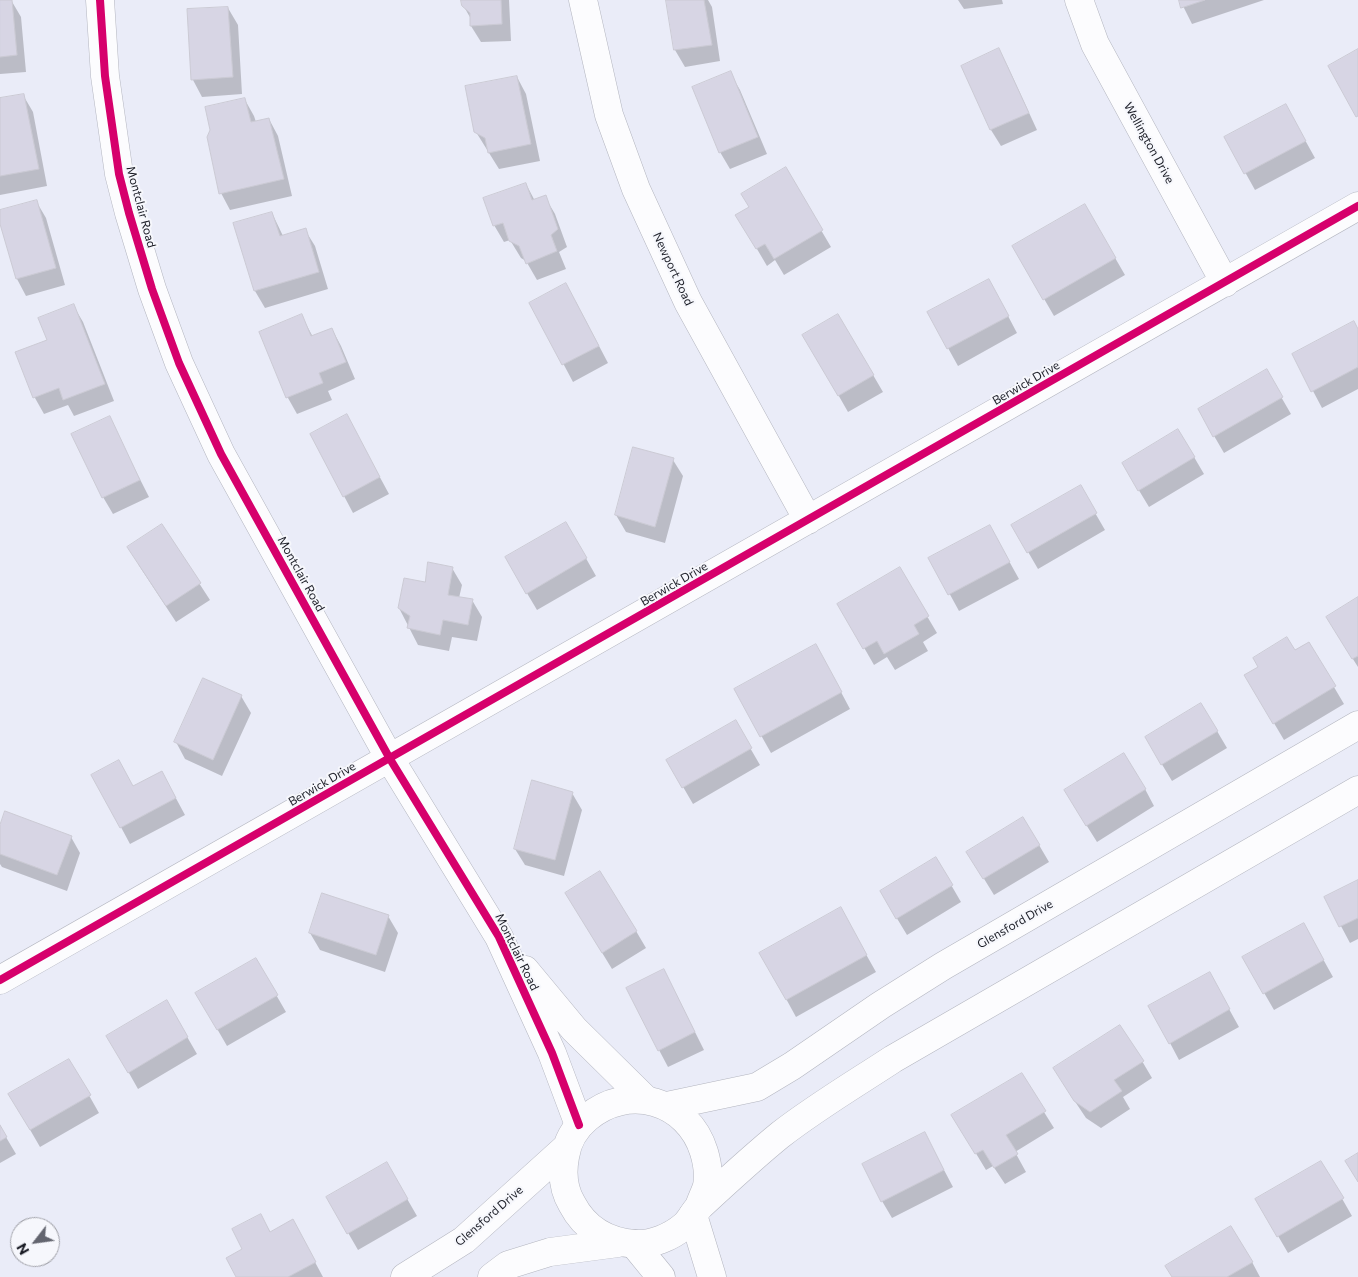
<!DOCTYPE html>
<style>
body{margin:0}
#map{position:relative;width:1358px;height:1277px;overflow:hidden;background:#eaecf8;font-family:Commissioner,sans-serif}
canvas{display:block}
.north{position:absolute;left:10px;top:1217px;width:50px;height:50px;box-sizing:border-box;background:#f6f7fc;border:1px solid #9e9fa6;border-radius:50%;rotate:240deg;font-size:14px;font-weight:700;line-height:20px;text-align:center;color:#1a1c25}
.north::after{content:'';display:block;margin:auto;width:18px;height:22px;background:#63656f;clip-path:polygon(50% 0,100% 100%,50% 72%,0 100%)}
</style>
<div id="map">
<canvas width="1358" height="1277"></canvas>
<div class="north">N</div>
</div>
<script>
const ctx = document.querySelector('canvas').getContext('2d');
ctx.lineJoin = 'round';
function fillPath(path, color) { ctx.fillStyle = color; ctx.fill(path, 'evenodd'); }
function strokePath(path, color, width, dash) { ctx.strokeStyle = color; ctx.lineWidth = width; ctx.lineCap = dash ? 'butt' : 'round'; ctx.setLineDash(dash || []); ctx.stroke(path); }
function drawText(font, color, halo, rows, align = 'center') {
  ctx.font = font + ' Commissioner,sans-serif'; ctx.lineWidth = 4; ctx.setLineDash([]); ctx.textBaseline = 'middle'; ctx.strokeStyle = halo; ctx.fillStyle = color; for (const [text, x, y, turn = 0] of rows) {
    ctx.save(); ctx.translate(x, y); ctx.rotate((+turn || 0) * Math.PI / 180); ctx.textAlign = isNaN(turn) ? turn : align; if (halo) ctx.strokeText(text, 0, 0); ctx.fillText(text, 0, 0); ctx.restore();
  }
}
const shadow = new Path2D(`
 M11,0L21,17L26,72L0,74V1Z
 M462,0H509L511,41L481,42L471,26V19L463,5Z
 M667,0H708L712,7L720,61L685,67L675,50Z
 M958,0H1002L1003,4L964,9Z
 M1180,0H1264L1192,24Z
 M228,8L238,25L242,94L202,97L193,80Z
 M999,50L1008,67L1037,130L1001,146L991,130L962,67Z
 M730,73L740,90L767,154L730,169L720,152Z
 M517,77L526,94L540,161L499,169L476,132Z
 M23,95L33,112L47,186L0,195V99Z
 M245,100L254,116L256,122L269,119L278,136L292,196L230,210L221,193Z
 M1295,122L1315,158L1255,190L1226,138Z
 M785,169L831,247L784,275L775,260L767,266L737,215L750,207Z
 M526,184L535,201L545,197L555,214L567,247L559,252L566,269L537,280L526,261L521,258L510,240L504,242L494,225Z
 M36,201L46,218L65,285L26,296L17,279L0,220V211Z
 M1085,206L1125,275L1054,316L1014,247Z
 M272,213L283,236L305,230L315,246L328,289L265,308L255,291L235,224Z
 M998,297L1017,333L958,366L928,312Z
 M576,302L608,363L573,382L531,303Z
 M73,305L83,322L114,401L74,416L68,405L44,414L35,398L17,353L48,341Z
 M301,315L313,337L332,329L341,346L355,379L328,391L332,400L297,414L288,398L260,332Z
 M838,315L883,392L848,412L804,335Z
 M1358,331V389L1322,408L1313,391Z
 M1266,371L1291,414L1224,453L1199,410Z
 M109,418L149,497L113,514L103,497Z
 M356,433L389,494L353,513L344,496Z
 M1194,457L1204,474L1149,507L1123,464Z
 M673,460L683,476L665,543L626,532L616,515Z
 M1080,487L1105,530L1038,569L1013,526Z
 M566,523L596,576L537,610L506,558Z
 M162,526L210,600L176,622L138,564Z
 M999,543L1019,579L959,611L930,558Z
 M452,568L462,585L459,598L472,600L482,617L477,641L452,637L449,651L418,645L399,608L426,584Z
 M899,569L937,633L923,642L928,651L895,670L887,657L874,665L839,604Z
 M1358,600V667L1337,634Z
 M1308,643L1344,704L1284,740L1246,676Z
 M825,662L850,709L771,753L735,689Z
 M241,696L251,713L222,776L185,759L176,742Z
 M735,722L760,765L693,804L668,761Z
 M1217,731L1227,748L1172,781L1146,738Z
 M93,775L133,788L171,789L185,815L130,844Z
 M1145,789L1154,806L1097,842L1075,807Z
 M572,793L582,810L564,876L525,865L515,849Z
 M0,828L71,837L80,853L67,891L2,867L0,864Z
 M1039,845L1049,862L994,895L978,869Z
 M936,859L961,902L907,935L881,892Z
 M1358,881V939L1350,943L1326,898Z
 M576,910L636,931L646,948L612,969Z
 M388,916L398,933L385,972L320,950L310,933Z
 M850,926L876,972L796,1017L761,953Z
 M1313,941L1333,977L1274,1010L1244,958Z
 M256,960L286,1012L227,1046L197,994Z
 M664,970L704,1050L668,1067L659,1050Z
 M1219,991L1239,1027L1179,1060L1170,1043Z
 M167,1002L197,1054L138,1089L108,1036Z
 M69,1060L99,1113L40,1147L10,1095Z
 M1142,1061L1152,1078L1123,1097L1130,1109L1101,1128L1086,1118L1064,1085Z
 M1044,1112L1054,1128L1015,1152L1026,1172L1005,1184L993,1166L986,1170L963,1132Z
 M0,1127L16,1154L0,1163Z
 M925,1134L953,1187L892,1218L882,1201Z
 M1321,1162L1352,1216L1288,1253L1257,1200Z
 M387,1164L417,1216L358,1250L328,1198Z
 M260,1215L271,1233L302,1238L323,1277H237L244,1249Z
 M1252,1262L1260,1277H1173Z`);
const building = new Path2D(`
 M0,0H12L17,55L0,57Z
 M461,0H501L502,24L470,26V13L462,6Z
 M666,0H704L712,45L674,50Z
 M1179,0H1205L1181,8Z
 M228,7L233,77L191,80L187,9Z
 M999,48L1029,113L990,130L961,66Z
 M1358,49V116L1356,117L1328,66Z
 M731,71L758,137L719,153L692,87Z
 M517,76L531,144L488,153L485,138L474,132L465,86Z
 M24,94L39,169L0,176V98Z
 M245,98L251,122L269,118L284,179L219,194L207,137L210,130L205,107Z
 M1286,104L1306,141L1244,174L1224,137Z
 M786,167L823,230L774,259L765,244L756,249L735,215L749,207L741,194Z
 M526,183L532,200L546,195L558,229L551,235L557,251L526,264L519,246L509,241L503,223L493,226L483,198Z
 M37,200L56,268L16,279L0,224V210Z
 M1085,204L1116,258L1043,300L1012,246Z
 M272,212L280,236L306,228L319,272L254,291L233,223Z
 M989,279L1009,316L947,349L927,312Z
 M566,283L599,346L562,365L529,303Z
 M74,304L105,384L63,400L59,388L33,398L15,352L47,340L38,318Z
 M302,314L311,336L332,328L346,362L319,373L323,383L286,398L259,332Z
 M838,314L874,375L838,396L802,335Z
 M1354,321L1358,329V367L1311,392L1292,354Z
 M1267,369L1283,397L1213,437L1198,409Z
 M347,414L380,477L343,497L310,434Z
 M110,416L140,480L102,498L71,434Z
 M1178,429L1195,457L1138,491L1122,463Z
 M633,447L674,458L655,527L615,515Z
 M1081,485L1097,513L1027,553L1011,525Z
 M566,522L587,558L526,594L505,557Z
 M162,524L201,583L166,606L127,547Z
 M990,525L1010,562L948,595L928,558Z
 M428,562L453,567L448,595L473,599L468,625L443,620L440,635L407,628L410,616L398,608L404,578L425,582Z
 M900,567L929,616L914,625L919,634L884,654L877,641L863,649L837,604Z
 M1358,597V656L1352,659L1326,617Z
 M1287,637L1295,650L1309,642L1336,686L1273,724L1244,675L1258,667L1253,658Z
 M816,644L842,692L760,737L734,689Z
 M203,678L242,695L213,760L174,742Z
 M1201,703L1218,731L1161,765L1145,737Z
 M736,720L752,748L682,788L666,760Z
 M1124,753L1146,789L1086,826L1064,790Z
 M119,760L133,786L162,771L176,798L120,828L91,775Z
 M532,780L573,792L555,860L514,849Z
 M5,811L72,836L57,875L0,854V825Z
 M1023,817L1040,845L983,879L966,852Z
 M936,857L953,885L896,919L880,891Z
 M600,871L637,931L602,953L565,893Z
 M1358,880V918L1339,927L1324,897Z
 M322,893L389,915L376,955L309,933Z
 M841,907L867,955L786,1000L759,953Z
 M1304,923L1324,960L1263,994L1242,957Z
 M256,958L278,995L217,1030L195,993Z
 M664,969L695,1032L658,1051L626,988Z
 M1210,972L1230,1009L1169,1044L1148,1006Z
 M167,1000L188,1037L128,1073L106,1036Z
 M1120,1025L1144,1061L1114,1080L1122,1091L1090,1112L1074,1101L1053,1068Z
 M69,1059L91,1095L30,1130L8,1094Z
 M1022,1073L1046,1111L1006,1135L1018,1154L994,1168L983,1150L975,1154L951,1115Z
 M0,1125L7,1137L0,1141Z
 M925,1132L944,1170L881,1202L862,1164Z
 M1358,1153V1182L1345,1161Z
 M1321,1161L1344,1198L1277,1237L1255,1199Z
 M387,1162L408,1199L347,1234L326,1197Z
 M261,1214L270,1232L293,1219L316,1262L288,1277H236L226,1258L242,1249L232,1229Z
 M1231,1226L1253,1262L1227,1277H1172L1165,1266Z`);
const minor = new Path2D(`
 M100,0L105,76L119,174L129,213L152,289L179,363L221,454L390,759L499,937L552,1053L579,1125
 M583,0L609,115L636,189L688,302L808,520
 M1079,0L1095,44L1225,283
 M525,970L574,1029L645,1099
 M0,980L1358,206
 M693,1215L712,1277
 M634,1244L661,1277`);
const secondary = new Path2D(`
 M667,1106L757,1087L792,1066L881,1005L943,966L1358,725
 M699,1207C701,1200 705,1193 707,1186C709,1175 707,1162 704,1152C688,1100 628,1083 587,1118C575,1128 567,1142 565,1157C562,1173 563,1189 572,1204C585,1229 607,1242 635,1244C652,1245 671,1237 684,1226C691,1220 694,1211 701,1205C726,1182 753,1157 780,1135C816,1107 855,1084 893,1059L1358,790
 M405,1277L464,1240L567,1147
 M492,1277L508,1265L550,1252L618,1243`);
const cycleway = new Path2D(`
 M100,0L105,76L119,174L129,213L152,289L179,363L221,454L390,759L499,937L552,1053L579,1125
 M0,980L1358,206`);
const streetNames = [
 ["Wellington Drive",1149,143,61],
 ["Montclair Road",141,207,75],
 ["Newport Road",673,269,65],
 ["Berwick Drive",1026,383,-30],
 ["Montclair Road",301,574,61],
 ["Berwick Drive",674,584,-30],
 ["Berwick Drive",322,784,-30],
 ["Glensford Drive",1015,924,-30],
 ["Montclair Road",517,952,64],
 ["Glensford Drive",489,1216,-41]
];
fillPath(shadow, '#0003');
fillPath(building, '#d7d5e4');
strokePath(building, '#cbcad4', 1);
strokePath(minor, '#b3b5bf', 29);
strokePath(secondary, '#b3b5bf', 29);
strokePath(minor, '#fcfcfe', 28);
strokePath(secondary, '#fcfcfe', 28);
strokePath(cycleway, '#d6006c', 8);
drawText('12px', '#1a1c25', '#f6f7fc', streetNames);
</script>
